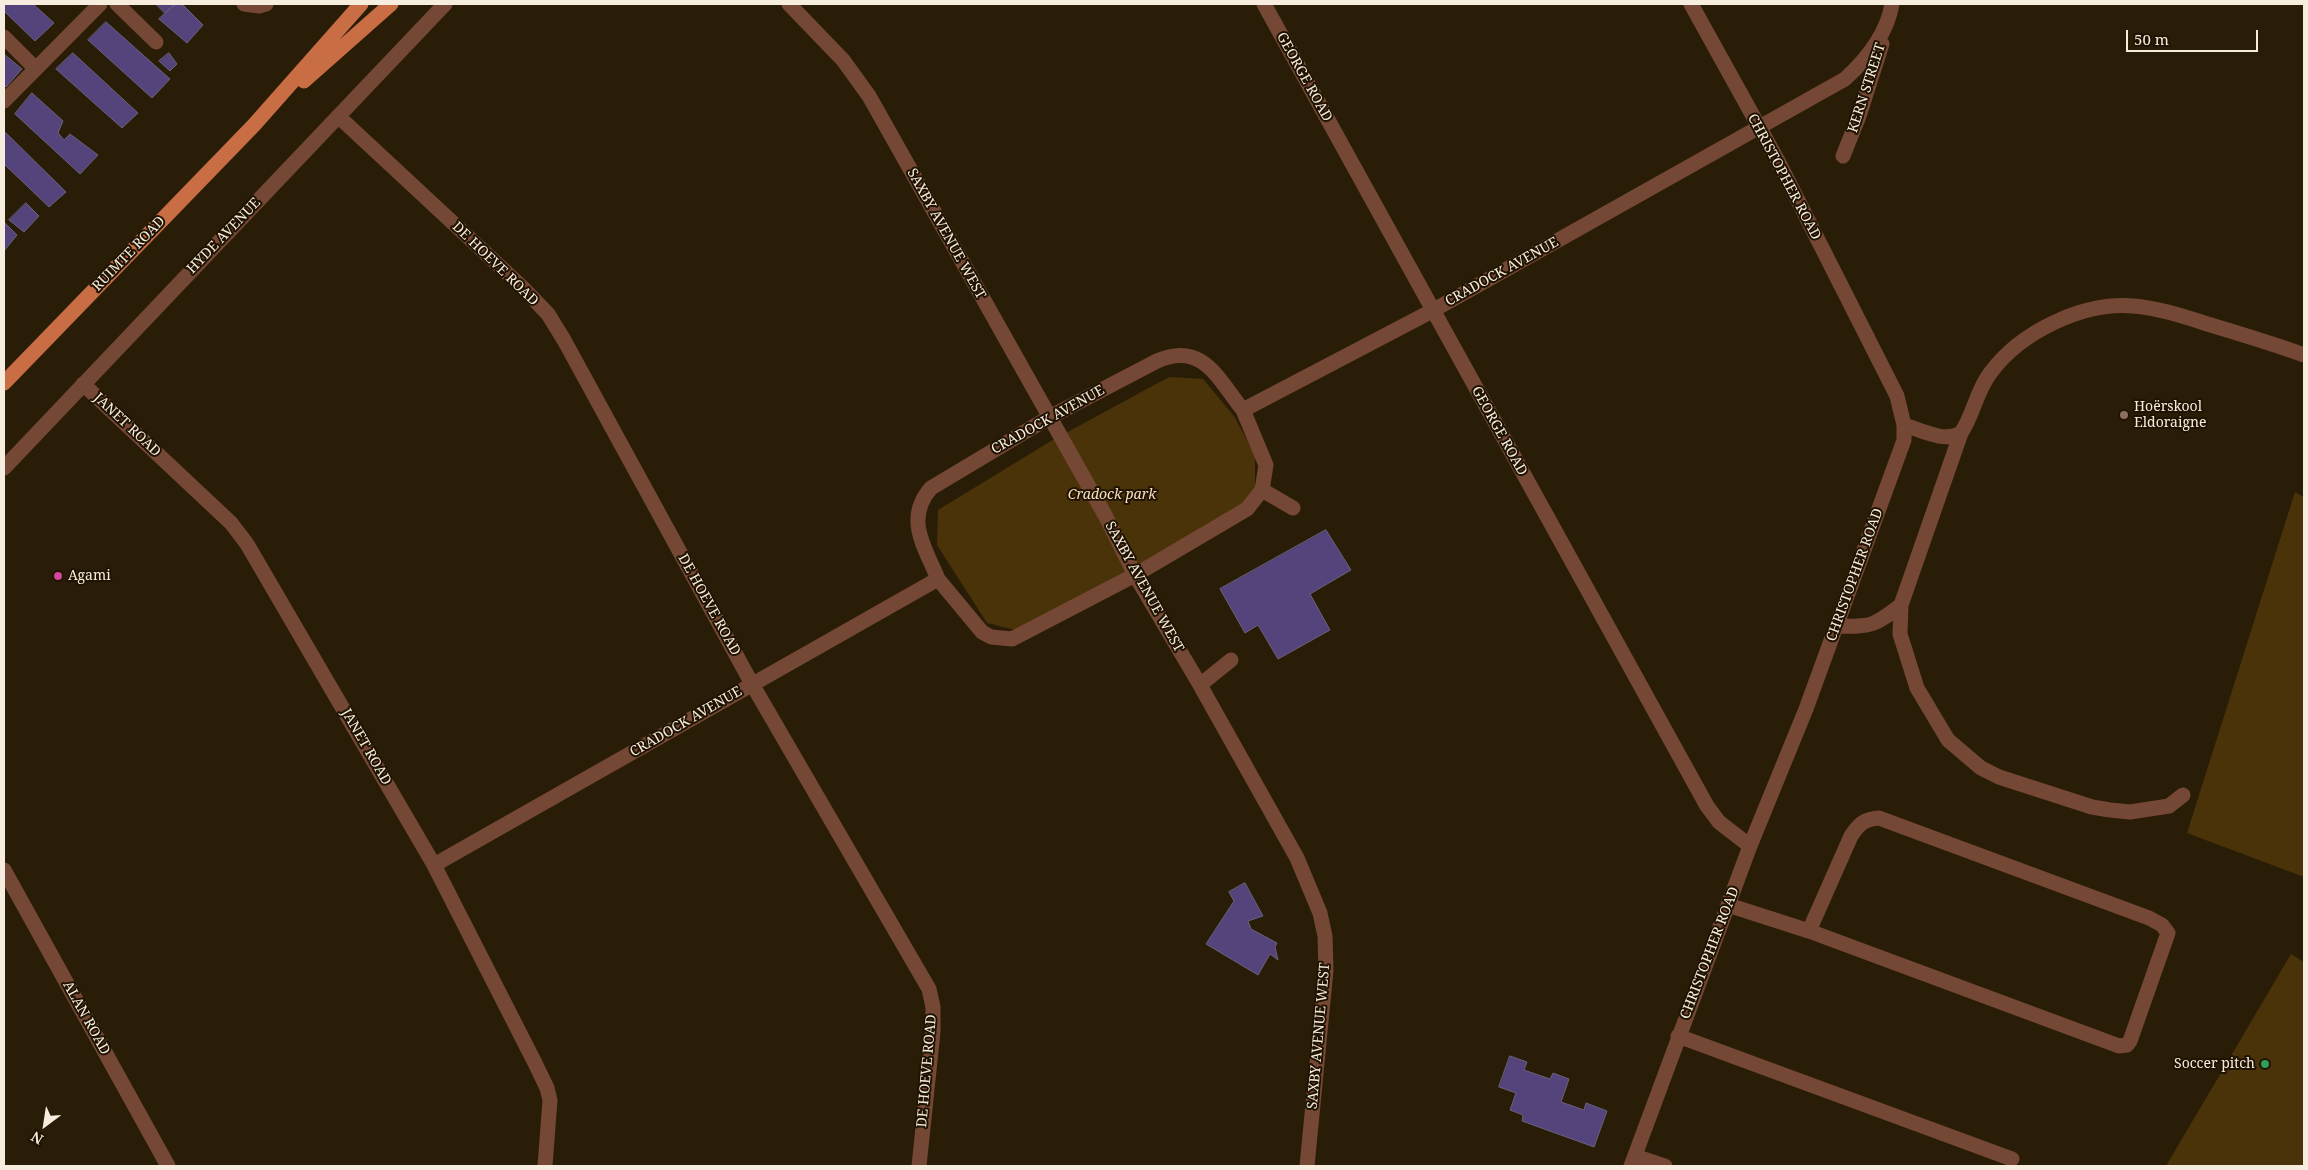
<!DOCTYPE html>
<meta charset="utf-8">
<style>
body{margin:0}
#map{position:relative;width:2308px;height:1170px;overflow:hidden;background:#2a1d07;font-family:"Noto Serif",serif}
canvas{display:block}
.frame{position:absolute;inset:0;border:5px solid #f6eddf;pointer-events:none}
.north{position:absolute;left:20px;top:1100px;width:50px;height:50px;-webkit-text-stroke:4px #201301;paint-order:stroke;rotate:211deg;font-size:14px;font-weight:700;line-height:20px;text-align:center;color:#f6eddf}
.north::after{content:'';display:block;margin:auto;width:18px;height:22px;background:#f6eddf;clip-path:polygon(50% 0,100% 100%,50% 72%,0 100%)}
.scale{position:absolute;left:2126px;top:30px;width:132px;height:22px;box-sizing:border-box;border:2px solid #f6eddf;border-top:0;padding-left:6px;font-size:15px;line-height:18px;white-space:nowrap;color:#f6eddf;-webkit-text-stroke:4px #201301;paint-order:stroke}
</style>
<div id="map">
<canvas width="2308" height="1170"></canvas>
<div class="frame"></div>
<div class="north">N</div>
<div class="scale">50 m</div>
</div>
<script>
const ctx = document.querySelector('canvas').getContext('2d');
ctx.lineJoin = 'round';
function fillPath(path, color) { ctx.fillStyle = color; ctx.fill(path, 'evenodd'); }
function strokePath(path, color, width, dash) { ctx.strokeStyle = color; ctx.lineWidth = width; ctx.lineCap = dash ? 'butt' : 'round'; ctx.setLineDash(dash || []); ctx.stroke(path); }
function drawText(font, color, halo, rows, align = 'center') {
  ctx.font = font + ' "Noto Serif",serif'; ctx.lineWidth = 4; ctx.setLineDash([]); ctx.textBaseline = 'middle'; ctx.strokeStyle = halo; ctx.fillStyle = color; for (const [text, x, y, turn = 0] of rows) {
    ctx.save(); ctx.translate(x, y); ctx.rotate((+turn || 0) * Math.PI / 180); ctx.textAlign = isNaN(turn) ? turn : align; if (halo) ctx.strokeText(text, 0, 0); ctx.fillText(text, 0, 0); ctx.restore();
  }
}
const green = new Path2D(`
 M1169,377L1203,379L1234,416L1255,455V488L1242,509L1020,631L987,623L937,545L938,510L1051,441Z
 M2295,492L2304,497V877L2187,833Z
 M2291,954L2304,962V1166H2166Z`);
const building = new Path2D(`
 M4,4H33L54,23L35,41L4,11Z
 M156,4H176L165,13Z
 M176,4H182L203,25L187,43L159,19Z
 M106,22L170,79L152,98L88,40Z
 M73,53L138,113L122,128L56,69Z
 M169,53L177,64L170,71L159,61Z
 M4,54L22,69L6,87L4,85Z
 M32,93L63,121L58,133L64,140L70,134L98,155L80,174L15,114Z
 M4,131L66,192L49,207L4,164Z
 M26,203L39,216L24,232L9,220Z
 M4,222L17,235L4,251Z
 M1326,530L1351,570L1310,594L1330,630L1278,659L1258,625L1245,633L1220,589Z
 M1245,883L1263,916L1248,921L1251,929L1277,943L1275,947L1278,960L1270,954L1258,975L1206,944L1234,901L1229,892Z
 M1510,1056L1527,1062L1524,1070L1550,1079L1553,1073L1569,1079L1561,1102L1584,1110L1586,1103L1607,1111L1594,1147L1522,1121L1523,1115L1510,1110L1516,1093L1499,1087Z`);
const minor = new Path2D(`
 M117,4L156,42
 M244,4L259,6L266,4
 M789,4L843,60L869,96L1106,517L1135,575L1200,685L1297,858L1320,913L1325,936L1326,970L1307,1166
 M1264,4L1707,806L1719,822L1750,846
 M4,37L36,69
 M4,101L100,4
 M338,116L523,288L548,314L564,340L752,684L929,989L933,1007V1032L919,1166
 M1843,156L1859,116L1882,44
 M83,384L231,523L247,544L434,865L535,1063L547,1088L550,1100L545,1166
 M1904,425C1921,430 1944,443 1961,433C1974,414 1976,391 1991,372C2021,332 2082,302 2133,306C2160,308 2188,318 2214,326C2244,335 2274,344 2304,355
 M1961,433L1901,605L1900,634L1917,688L1948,740L1981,768L1999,777L2092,807L2110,810L2130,812L2169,806L2183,795
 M4,468L445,4
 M1262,490L1293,508
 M938,579C925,547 904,519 931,488L1048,418L1157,361C1203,341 1218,379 1243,410
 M1837,626C1872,627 1874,626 1901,605
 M1200,685L1231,660
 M434,865L938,579L982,632L991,637L1012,639L1135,575L1247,509L1262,490L1266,465L1243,410L1432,311L1845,79C1867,59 1887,34 1892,4
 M4,870L168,1166
 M1728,905L1809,931L2119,1046L2127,1045L2130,1041L2168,933L2162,925L2149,918L1879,818C1864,819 1859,824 1851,836L1809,931
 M1678,1036L2012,1159
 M1635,1156L1665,1166
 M1631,1166L1750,846L1806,709L1904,440V425L1897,396L1778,161L1691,4`);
const major = new Path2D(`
 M304,81L391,4
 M4,383L254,125L361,4`);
const markers = [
 [2124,415,5,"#8d6e63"],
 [58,576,5,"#d1479c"],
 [2265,1064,5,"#2e9e5b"]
];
const streetNames = [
 ["GEORGE ROAD",1304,77,61],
 ["KERN STREET",1867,88,-72],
 ["CHRISTOPHER ROAD",1784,177,62],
 ["SAXBY AVENUE WEST",946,234,61],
 ["HYDE AVENUE",224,236,-46],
 ["RUIMTE ROAD",129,254,-46],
 ["DE HOEVE ROAD",495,264,44],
 ["CRADOCK AVENUE",1502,272,-29],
 ["CRADOCK AVENUE",1048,420,-29],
 ["JANET ROAD",127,425,43],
 ["GEORGE ROAD",1499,431,61],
 ["CHRISTOPHER ROAD",1855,575,-70],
 ["SAXBY AVENUE WEST",1144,587,61],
 ["DE HOEVE ROAD",709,605,61],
 ["CRADOCK AVENUE",686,722,-30],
 ["JANET ROAD",366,747,60],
 ["CHRISTOPHER ROAD",1710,953,-69],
 ["ALAN ROAD",86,1018,61],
 ["SAXBY AVENUE WEST",1319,1036,-85],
 ["DE HOEVE ROAD",927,1071,-85]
];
const poiNames = [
 ["Hoërskool",2134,407],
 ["Eldoraigne",2134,423],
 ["Agami",68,576],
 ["Soccer pitch",2255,1064,"right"]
];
const parkNames = [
 ["Cradock park",1112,495]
];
fillPath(green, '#4a3308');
fillPath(building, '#55447b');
strokePath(building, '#69627b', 1);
strokePath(minor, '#744835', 15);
strokePath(major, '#c86d44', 15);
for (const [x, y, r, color] of markers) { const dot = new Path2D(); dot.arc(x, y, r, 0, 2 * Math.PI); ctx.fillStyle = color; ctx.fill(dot); strokePath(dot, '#201301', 2); }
drawText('14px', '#f6eddf', '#201301', streetNames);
drawText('14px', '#f6eddf', '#201301', poiNames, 'left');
drawText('italic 14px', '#f6e0c0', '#201301', parkNames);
</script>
